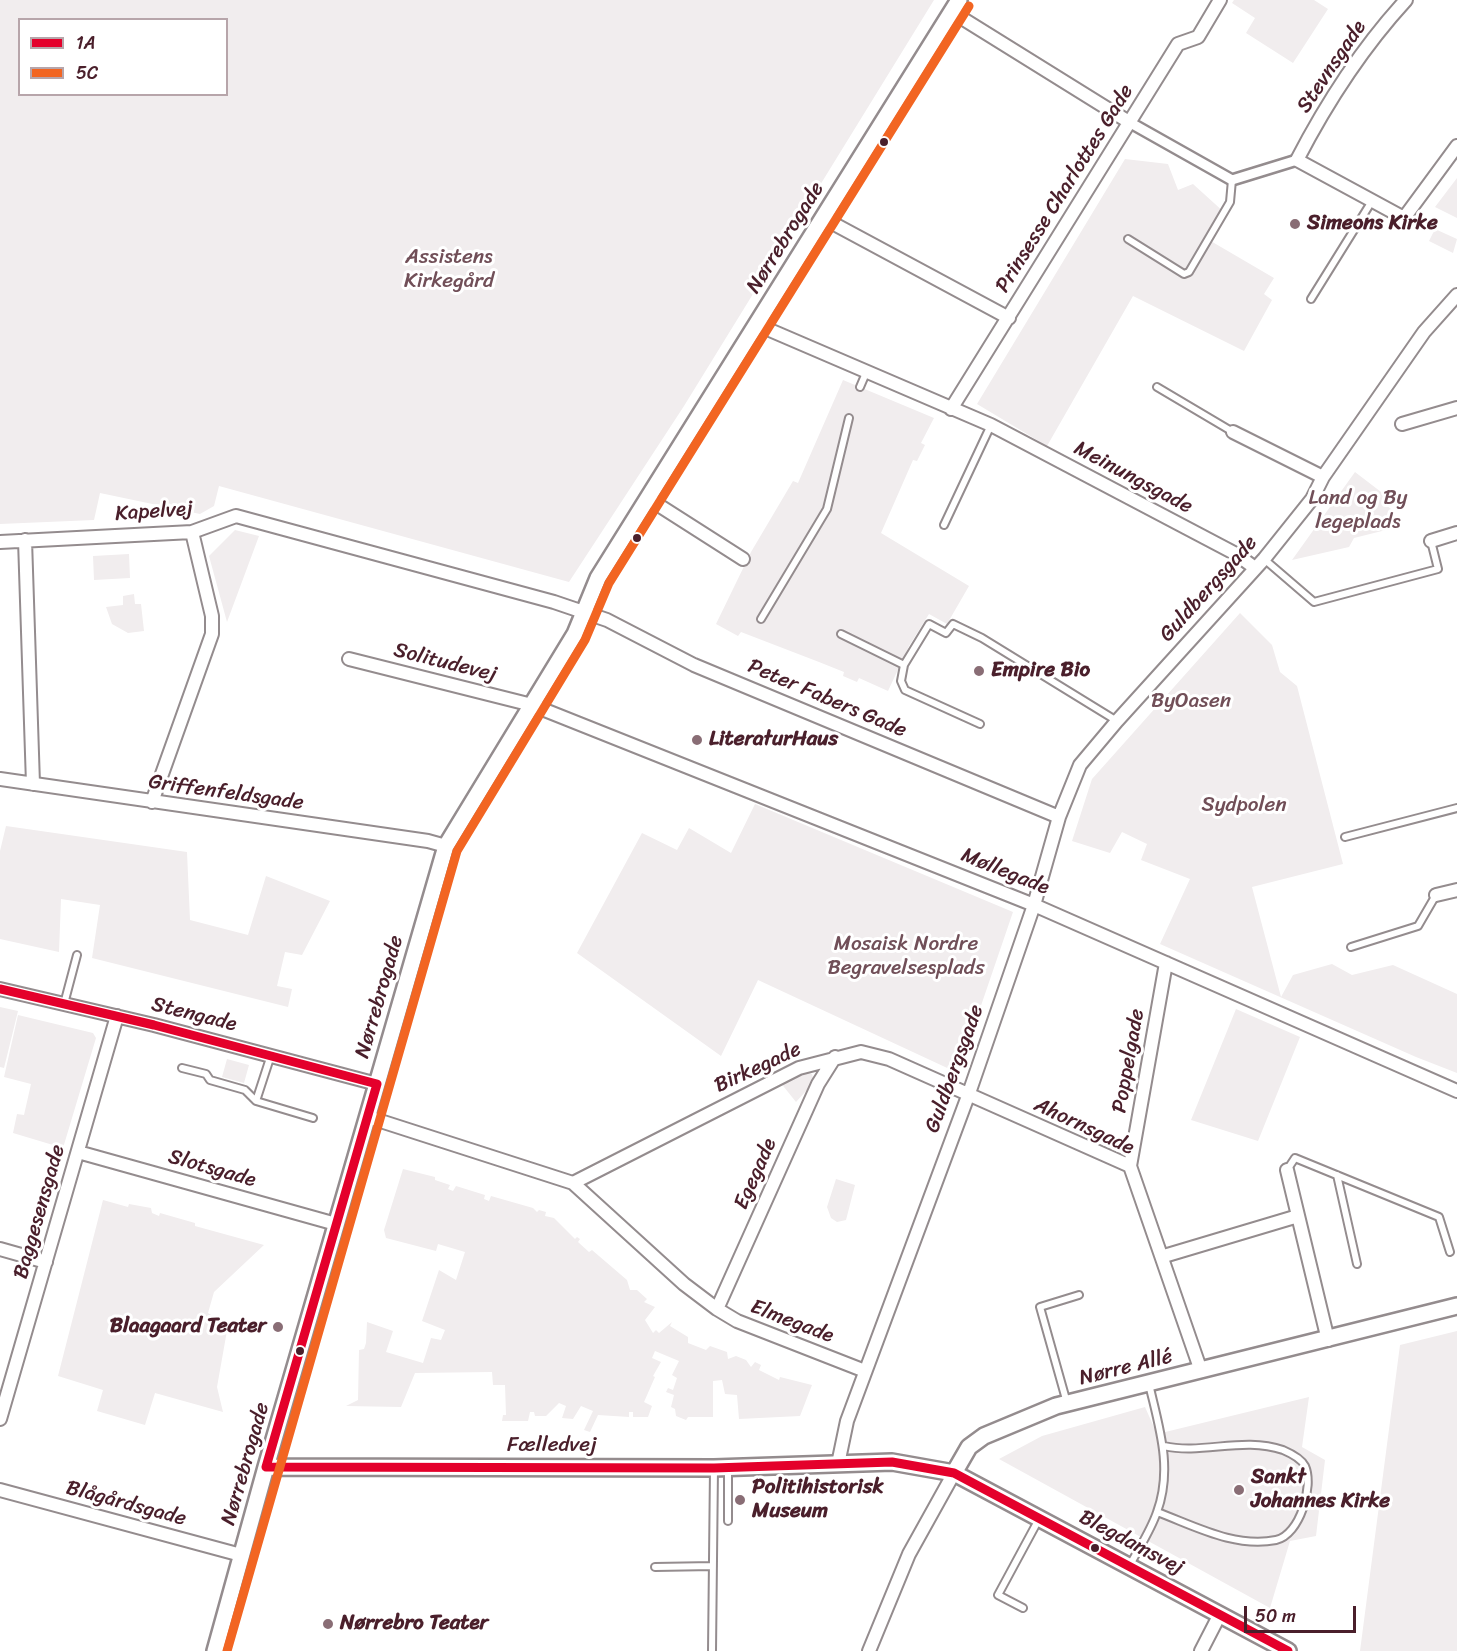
<!DOCTYPE html>
<meta charset="utf-8">
<style>
body{margin:0}
#map{position:relative;width:1457px;height:1651px;overflow:hidden;background:#fff;font-family:Sriracha,sans-serif}
canvas{display:block}
.legend{position:absolute;left:18px;top:18px;width:210px;height:78px;box-sizing:border-box;background:#fff;border:2px solid #b7a5aa;margin:0;padding:8px 10px;list-style:none;font-size:18px;color:#4a1f2b}
.legend li{display:flex;align-items:center;gap:12px;height:30px}
.legend b{width:30px;border:2px solid #b7a5aa}
.scale{position:absolute;left:1244px;top:1606px;width:112px;height:27px;box-sizing:border-box;border:3px solid #4a1f2b;border-top:0;padding-left:8px;font-size:18px;line-height:21px;white-space:nowrap;color:#4a1f2b;-webkit-text-stroke:4px #fff;paint-order:stroke}
</style>
<div id="map">
<canvas width="1457" height="1651"></canvas>
<ul class="legend">
<li><b style="height:8px;background:#e4002b"></b>1A</li>
<li><b style="height:8px;background:#f26522"></b>5C</li>
</ul>
<div class="scale">50 m</div>
</div>
<script>
const ctx = document.querySelector('canvas').getContext('2d');
ctx.lineJoin = 'round';
function fillPath(path, color) { ctx.fillStyle = color; ctx.fill(path, 'evenodd'); }
function strokePath(path, color, width, dash) { ctx.strokeStyle = color; ctx.lineWidth = width; ctx.lineCap = dash ? 'butt' : 'round'; ctx.setLineDash(dash || []); ctx.stroke(path); }
function drawText(font, color, halo, rows, align = 'center') {
  ctx.font = font + ' Sriracha,sans-serif'; ctx.lineWidth = 6; ctx.setLineDash([]); ctx.textBaseline = 'middle'; ctx.strokeStyle = halo; ctx.fillStyle = color; for (const [text, x, y, turn = 0] of rows) {
    ctx.save(); ctx.translate(x, y); ctx.rotate((+turn || 0) * Math.PI / 180); ctx.textAlign = isNaN(turn) ? turn : align; if (halo) ctx.strokeText(text, 0, 0); ctx.fillText(text, 0, 0); ctx.restore();
  }
}
const built = new Path2D(`
 M0,0H934L684,406L569,582L219,486L214,506L200,514L100,493L94,520L0,524ZM20,20H226V94H20Z
 M1234,0H1314L1328,9L1293,63L1246,33L1255,18L1232,3Z
 M1125,159L1168,164L1178,190L1193,184L1225,213L1209,240L1274,278L1264,294L1272,300L1244,351L1133,296L1047,446L977,404Z
 M1457,178V218L1435,207Z
 M1435,229L1457,239L1453,253L1429,241Z
 M843,380L934,418L921,443L925,445L917,461L913,460L881,533L969,586L947,624L929,614L909,646L888,691L859,678L857,682L843,676L844,672L819,662L741,632L738,636L716,624L751,552L793,481L798,483Z
 M1355,472L1385,495L1382,502L1395,512L1387,524L1390,529L1354,538L1349,547L1292,560Z
 M235,530L259,536L227,622L209,556Z
 M129,554L130,578L94,580L93,556Z
 M134,594L135,604H141L144,631L128,633L112,624L106,607L123,605V596Z
 M1240,613L1272,645L1280,672L1297,686L1343,864L1252,887L1281,997L1293,975L1332,964L1352,975L1393,965L1457,994V1073L1416,1057L1160,944L1190,879L1141,860L1147,844L1122,832L1110,853L1072,841L1092,779Z
 M755,804L1013,912L958,1073L758,980L721,1056L577,953L642,833L677,850L689,828L731,853Z
 M6,826L187,852L190,920L248,935L266,876L330,901L302,955L285,952L277,986L292,989L288,1007L92,958L100,905L61,899L59,952L0,939V851Z
 M0,1007L18,1011L4,1068L0,1067Z
 M1236,1009L1300,1037L1258,1141L1191,1120Z
 M18,1015L93,1033L96,1038L63,1148L13,1133L17,1114L24,1115L31,1084L4,1077Z
 M227,1059L249,1065L244,1083L222,1077Z
 M806,1072L812,1074L814,1082L796,1102L780,1082Z
 M403,1169L435,1177V1180L450,1185L448,1189L453,1191L456,1186L485,1195L484,1199L489,1201L491,1196L533,1208L537,1212L539,1210L546,1212L545,1216L554,1218L575,1239L577,1237L580,1239L578,1242L589,1252L592,1250L627,1280L630,1290H637L647,1299L644,1302L655,1307L645,1320L653,1333L656,1330L659,1333L672,1322L670,1326L688,1337V1343L706,1350L710,1346L727,1352L728,1359L736,1356L746,1360L751,1367L755,1362L761,1365L759,1370L779,1380L780,1377L812,1385L800,1416L739,1419L737,1395L725,1394L722,1380L713,1381V1417H688L686,1420L676,1416L675,1409L671,1407L674,1395L666,1392L668,1388L673,1390L677,1378L672,1375L679,1361L655,1351L652,1358L661,1362L653,1376L655,1377L644,1402L652,1406L648,1417H633V1412H629V1417L598,1415L590,1432L584,1430L593,1411L581,1406L573,1419L562,1418L566,1406L559,1403L546,1416H535L534,1412H530L528,1421H502L503,1415H506L505,1385H493L492,1372L415,1373L401,1407L346,1406L358,1400L359,1350L364,1349L366,1343L367,1322L393,1331L386,1352L423,1363L431,1338L441,1340L445,1330L422,1321L439,1270L456,1280L465,1252L438,1244L436,1251L386,1238L384,1230Z
 M836,1179L855,1185L846,1220L837,1222L831,1218L827,1207Z
 M103,1200L128,1207L129,1204L151,1208L152,1213L159,1216L160,1213L195,1223V1226L264,1245L214,1292L208,1313L228,1325L217,1387L223,1412L155,1393L145,1425L97,1411L103,1390L58,1376Z
 M1457,1331V1651H1360L1400,1345Z
 M1309,1397L1302,1447L1325,1460L1316,1536L1290,1541L1270,1608L999,1459L1042,1436L1145,1407L1157,1434Z`);
const service = new Path2D(`
 M1128,239L1184,274L1189,272L1230,202L1232,180
 M1311,299L1372,201
 M860,387L866,373
 M1157,387L1233,432
 M944,525L991,425
 M1264,559L1314,602L1438,569L1431,541
 M761,619L827,509L849,418
 M841,634L904,665L929,624L946,633L953,624L982,638L1117,721
 M904,665L901,681L905,690L980,724
 M1345,837L1457,808
 M1351,947L1418,926L1436,895
 M64,1004L77,955
 M182,1068L206,1074L210,1080L245,1090L256,1101L313,1118
 M256,1101L271,1055
 M1287,1170L1295,1158L1439,1217L1450,1252
 M1337,1175L1357,1264
 M1067,1403L1040,1307L1079,1295
 M728,1468V1521
 M1157,1512C1195,1526 1234,1548 1276,1540C1300,1535 1314,1486 1305,1466C1301,1458 1290,1453 1283,1450C1243,1436 1203,1455 1164,1446
 M1130,1565C1139,1548 1151,1530 1157,1512C1173,1468 1159,1427 1149,1384
 M655,1567L713,1566
 M1023,1608L998,1595L1039,1519
 M712,1651L714,1468`);
const pedestrian = new Path2D(`
 M1129,122L1232,180L1297,160`);
const minor = new Path2D(`
 M1406,0C1361,49 1327,102 1297,160L1404,218L1457,146
 M952,12L1129,122
 M823,218L1009,318
 M758,325L991,425L1236,554L1255,568
 M951,409L1178,44L1198,37L1220,0
 M1402,424L1457,408
 M1233,432L1323,477
 M649,499L743,559
 M25,540L33,784
 M1431,541L1457,533
 M0,542L192,532L236,516L554,602L607,620L694,665L1059,817
 M349,659L532,705L1034,905L1457,1091
 M0,779L428,841L446,846
 M152,802L212,634V616L192,532
 M1436,895L1457,890
 M0,989L154,1025L377,1084
 M368,1117L573,1183L684,1284L717,1309L737,1321L865,1371
 M78,1152L336,1224
 M1130,1166L1166,963
 M1287,1170L1328,1340
 M573,1183L799,1068L861,1052L889,1059L1130,1166L1201,1371
 M0,1249L46,1262
 M1164,1256L1298,1216
 M717,1309L818,1084L835,1057
 M0,1419L117,1016
 M838,1464L847,1421L968,1096L1034,905L1059,817L1080,765L1117,721L1264,559L1312,499L1323,477L1424,332L1457,295
 M0,1490L241,1555
 M869,1651L909,1554L954,1473
 M1201,1651L1220,1614`);
const tertiary = new Path2D(`
 M266,1467L714,1468L892,1462L954,1473L1288,1651
 M954,1473L969,1447L984,1436L1056,1406L1457,1306
 M215,1651L266,1467L446,846L575,634L598,578L959,0`);
const bus1 = new Path2D(`
 M0,989L154,1025L377,1084
 M266,1467L714,1468L892,1462L954,1473L1288,1651
 M266,1467L377,1084`);
const bus2 = new Path2D(`
 M227,1651L457,851L585,640L609,583L969,6`);
const markers = [
 [884,142,5,"#4a1f2b"],
 [1295,224,6,"#896d75"],
 [637,538,5,"#4a1f2b"],
 [979,671,6,"#896d75"],
 [697,740,6,"#896d75"],
 [278,1327,6,"#896d75"],
 [300,1351,5,"#4a1f2b"],
 [1239,1490,6,"#896d75"],
 [740,1500,6,"#896d75"],
 [1095,1548,5,"#4a1f2b"],
 [328,1624,6,"#896d75"]
];
const streetNames = [
 ["Stevnsgade",1332,67,-56],
 ["Prinsesse Charlottes Gade",1065,189,-58],
 ["Nørrebrogade",786,238,-58],
 ["Meinungsgade",1133,478,28],
 ["Kapelvej",154,512,-4],
 ["Guldbergsgade",1209,589,-48],
 ["Solitudevej",445,663,14],
 ["Peter Fabers Gade",827,699,23],
 ["Griffenfeldsgade",226,793,8],
 ["Møllegade",1005,872,22],
 ["Nørrebrogade",380,997,-74],
 ["Stengade",194,1015,14],
 ["Poppelgade",1129,1061,-80],
 ["Birkegade",758,1068,-25],
 ["Guldbergsgade",955,1069,-70],
 ["Ahornsgade",1084,1127,25],
 ["Slotsgade",212,1169,16],
 ["Egegade",756,1174,-66],
 ["Baggesensgade",40,1212,-74],
 ["Elmegade",792,1322,21],
 ["Nørre Allé",1126,1368,-14],
 ["Fælledvej",552,1446],
 ["Nørrebrogade",246,1464,-74],
 ["Blågårdsgade",126,1504,15],
 ["Blegdamsvej",1131,1543,28]
];
const poiNames = [
 ["Simeons Kirke",1307,224],
 ["Empire Bio",991,671],
 ["LiteraturHaus",709,740],
 ["Blaagaard Teater",266,1327,"right"],
 ["Sankt",1251,1478],
 ["Johannes Kirke",1251,1502],
 ["Politihistorisk",752,1488],
 ["Museum",752,1512],
 ["Nørrebro Teater",340,1624]
];
const parkNames = [
 ["Assistens",449,258],
 ["Kirkegård",449,282],
 ["Land og By",1358,499],
 ["legeplads",1358,523],
 ["ByOasen",1191,702],
 ["Sydpolen",1244,806],
 ["Mosaisk Nordre",906,945],
 ["Begravelsesplads",906,969]
];
fillPath(built, '#f1edee');
strokePath(service, '#948c8e', 10);
strokePath(pedestrian, '#948c8e', 14);
strokePath(minor, '#948c8e', 16);
strokePath(tertiary, '#948c8e', 20);
strokePath(service, '#fff', 6);
strokePath(pedestrian, '#fff', 9);
strokePath(minor, '#fff', 12);
strokePath(tertiary, '#fff', 15);
strokePath(bus1, '#e4002b', 9);
strokePath(bus2, '#f26522', 9);
for (const [x, y, r, color] of markers) { const dot = new Path2D(); dot.arc(x, y, r, 0, 2 * Math.PI); ctx.fillStyle = color; ctx.fill(dot); strokePath(dot, '#fff', 2); }
drawText('21px', '#4a1f2b', '#fff', streetNames);
drawText('bold 21px', '#4a1f2b', '#fff', poiNames, 'left');
drawText('21px', '#714f58', '#fff', parkNames);
</script>
